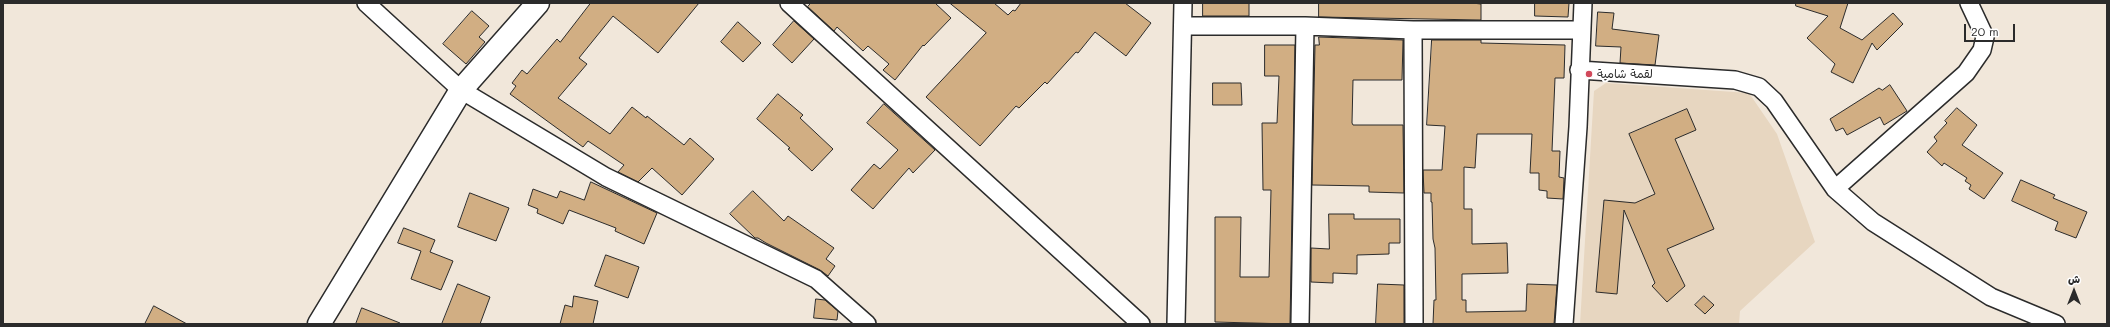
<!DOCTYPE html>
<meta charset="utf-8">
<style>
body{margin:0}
#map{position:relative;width:2110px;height:327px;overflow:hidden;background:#f1e7da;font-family:Mali,"Playpen Sans Arabic",sans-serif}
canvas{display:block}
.frame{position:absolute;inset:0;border:4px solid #2b2b2b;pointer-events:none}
.north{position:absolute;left:2054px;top:271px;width:40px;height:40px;-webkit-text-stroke:3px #fff;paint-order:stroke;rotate:0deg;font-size:11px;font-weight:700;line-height:16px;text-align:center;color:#2b2b2b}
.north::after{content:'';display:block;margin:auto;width:14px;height:18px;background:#2b2b2b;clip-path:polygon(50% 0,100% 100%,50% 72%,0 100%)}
.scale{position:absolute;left:1964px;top:24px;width:51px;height:18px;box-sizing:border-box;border:2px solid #2b2b2b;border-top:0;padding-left:5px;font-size:12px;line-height:14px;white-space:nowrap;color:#2b2b2b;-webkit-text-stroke:3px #fff;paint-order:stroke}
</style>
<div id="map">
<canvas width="2110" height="327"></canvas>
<div class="frame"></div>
<div class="north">ش</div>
<div class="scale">20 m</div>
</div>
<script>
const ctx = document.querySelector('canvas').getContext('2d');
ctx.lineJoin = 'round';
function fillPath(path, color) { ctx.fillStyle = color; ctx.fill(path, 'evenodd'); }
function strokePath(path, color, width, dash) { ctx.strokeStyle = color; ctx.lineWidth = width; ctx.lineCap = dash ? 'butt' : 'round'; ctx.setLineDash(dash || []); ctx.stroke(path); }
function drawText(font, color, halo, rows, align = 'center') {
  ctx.font = font + ' Mali,"Playpen Sans Arabic",sans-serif'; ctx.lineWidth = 4; ctx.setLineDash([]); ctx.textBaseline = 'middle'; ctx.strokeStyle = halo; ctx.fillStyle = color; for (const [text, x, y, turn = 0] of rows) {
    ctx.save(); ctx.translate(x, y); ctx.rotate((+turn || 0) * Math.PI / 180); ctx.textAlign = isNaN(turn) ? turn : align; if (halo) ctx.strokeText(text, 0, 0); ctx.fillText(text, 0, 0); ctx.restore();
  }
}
const built = new Path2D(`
 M1606,83L1749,93L1777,134L1815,242L1740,311L1739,324H1580L1594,91Z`);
const building = new Path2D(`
 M591,3H699L658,53L613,16L579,58L587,64L558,98L610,134L632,107L646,118L647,116L684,145L690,138L714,159L682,195L652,168L638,182L618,172L624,165L588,141L583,147L510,94L516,86L512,83L522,70L527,74L557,39L560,42Z
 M811,3H935L951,18L924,46L923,45L895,80L883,70L889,64L868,46L863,51L837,27L834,31L808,7Z
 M950,3H994L1008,15L1013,10L1015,11L1021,3H1125L1151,23L1126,56L1095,32L1078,53L1076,52L1047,84L1045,82L1019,108L1016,106L980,146L926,97L986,33Z
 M1203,3H1249V16H1203Z
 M1319,3H1472L1481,4V20L1319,17Z
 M1535,3H1569L1568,17L1535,16Z
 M1796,3H1848L1840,28L1862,40L1893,13L1903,24L1877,50L1872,43L1853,83L1831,72L1835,64L1807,38L1828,16L1796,6Z
 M472,11L489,26L479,37L485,42L466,64L443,44Z
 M1598,12L1614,13L1612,29L1659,35L1655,65L1620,63L1621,47L1596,46Z
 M794,21L814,39L792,63L773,45Z
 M738,22L761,43L743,62L721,42Z
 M1319,37L1403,40L1402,80H1353L1352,123L1353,125H1403L1404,193L1369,192V186L1312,185L1315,45H1319Z
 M1432,40H1481V43L1565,45L1564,78H1555L1552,151H1560L1559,177L1564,178L1563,199L1547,198V191L1539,190V173H1530L1532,134H1477L1475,168L1464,167V209H1472V244L1507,243L1508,273L1462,274V300H1466V312L1526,311L1527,284L1557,285L1554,324H1433L1434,300H1436L1435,248L1433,239L1432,202H1431V193H1424L1423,170H1442L1445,126L1427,125Z
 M1265,45H1295L1290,324L1215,322V217H1241L1240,277H1269L1271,190H1263L1262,123H1277L1279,76H1265Z
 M1213,83H1241L1242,105H1213Z
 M1890,85L1907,111L1884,125L1880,117L1847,135L1843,128L1836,131L1830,119L1879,88L1882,90Z
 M778,94L803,115L800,118L833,149L812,171L788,149L790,148L757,119Z
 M884,104L935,150L913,173L909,168L873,209L851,190L874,164L880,169L898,150L867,123Z
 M1957,108L1977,125L1962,145L2003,173L1984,199L1969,189L1971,185L1965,181L1967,178L1944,163L1942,166L1927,152L1937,141L1934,137L1947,123L1945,121Z
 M1687,109L1696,130L1675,139L1714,229L1667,249L1685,286L1667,302L1652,286L1655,283L1624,210L1617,294L1596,292L1604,200L1635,203L1655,194L1629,134Z
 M2021,180L2055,195L2053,198L2087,212L2076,238L2055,230L2058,222L2012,201Z
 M591,182L657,213L644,244L615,231L616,228L569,210L563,224L537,213L538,209L528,205L533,189L557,198L560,191L584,200Z
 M753,191L784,221L788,216L834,248L826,259L835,266L828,276L820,270L766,243L758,238H755L730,214Z
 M470,193L509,208L496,241L458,227Z
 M1329,214H1354V219H1400V243H1389V254L1357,255V274L1333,273V283L1311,282V248L1329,249Z
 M404,228L435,240L430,252L453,261L441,290L411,279L421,251L398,243Z
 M606,255L639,267L628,298L595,286Z
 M458,284L490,297L480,324H442Z
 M1378,284L1404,285V324H1376Z
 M574,296L598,301L593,324H560L565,305L572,307Z
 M1704,296L1714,305L1705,314L1695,305Z
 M816,299L825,300L838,311L837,320L814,318Z
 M154,306L187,324H145Z
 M362,308L400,323V324H356Z`);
const street = new Path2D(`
 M366,3L461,90L606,177L816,279L867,324
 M789,3L1141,324
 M1184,26H1305L1413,30
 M1579,70L1735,80L1759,87L1774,101L1835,189L1873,222L1991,297L2056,324
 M1835,189L1966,73L1982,50L1985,37L1969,3
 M1176,324L1183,3
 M1300,324L1305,26
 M1414,324L1413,30H1582
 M1564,324L1578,127L1583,3`);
const secondary = new Path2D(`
 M319,324L461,90L538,3`);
const markers = [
 [1589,74,4,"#d1495b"]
];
const poiNames = [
 ["لقمة شامية",1597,74]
];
fillPath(built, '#e7d6c0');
fillPath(building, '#d1ae83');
strokePath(building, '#2b2b2b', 1);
strokePath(street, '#2b2b2b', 20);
strokePath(secondary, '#2b2b2b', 25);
strokePath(street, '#fff', 17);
strokePath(secondary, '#fff', 22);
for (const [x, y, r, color] of markers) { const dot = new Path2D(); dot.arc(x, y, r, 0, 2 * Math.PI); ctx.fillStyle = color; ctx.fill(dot); strokePath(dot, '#fff', 1.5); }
drawText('12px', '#2b2b2b', '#fff', poiNames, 'left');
</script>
